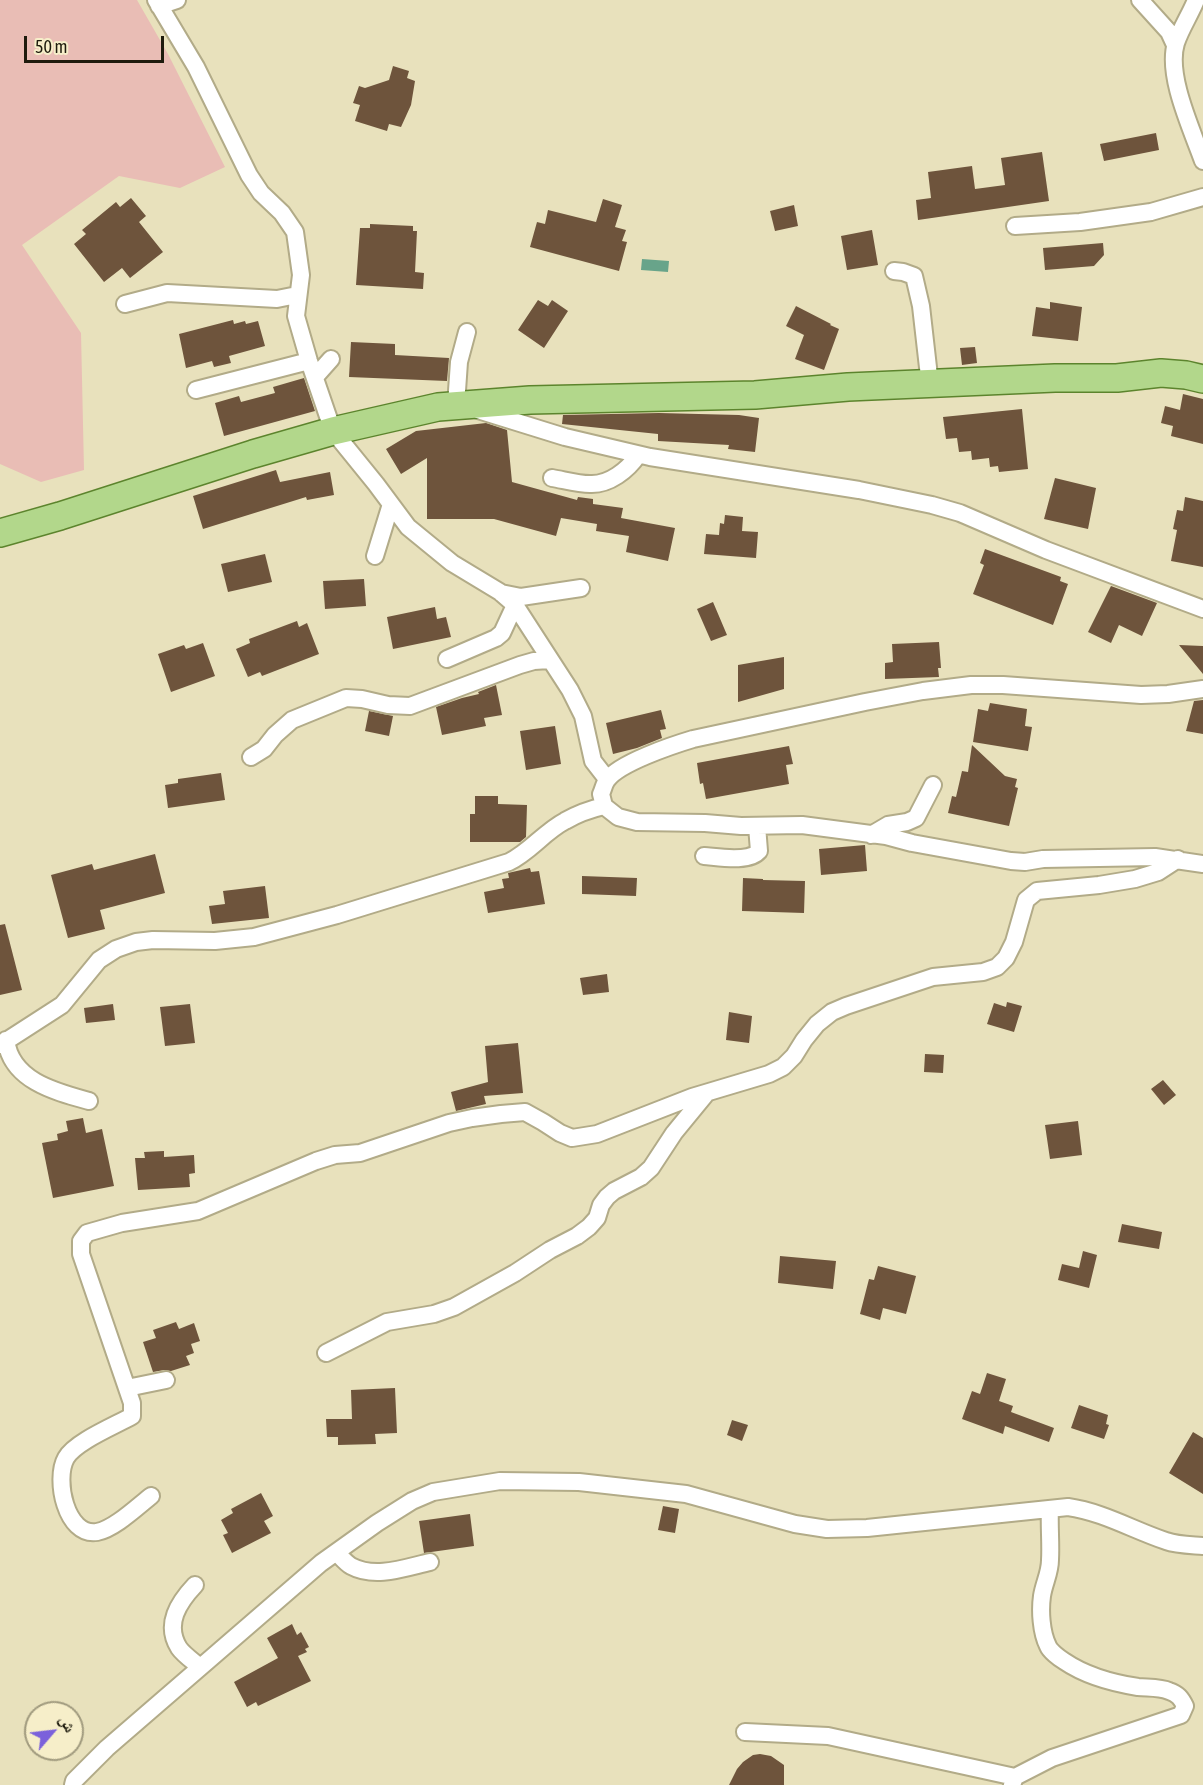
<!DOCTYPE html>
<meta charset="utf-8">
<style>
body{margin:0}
#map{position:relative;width:1203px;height:1785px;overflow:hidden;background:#e8e1bc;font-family:"Asap Condensed","Noto Naskh Arabic",sans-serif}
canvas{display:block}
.north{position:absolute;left:24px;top:1701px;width:60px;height:60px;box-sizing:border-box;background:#f6eec9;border:2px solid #a09a7e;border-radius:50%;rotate:62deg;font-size:16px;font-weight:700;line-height:24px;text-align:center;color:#1e1b0d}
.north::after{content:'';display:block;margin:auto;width:21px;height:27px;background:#7b61db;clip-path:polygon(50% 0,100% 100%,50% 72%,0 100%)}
.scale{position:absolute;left:24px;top:36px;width:140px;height:27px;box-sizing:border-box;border:3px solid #1e1b0d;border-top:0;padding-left:8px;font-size:18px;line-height:21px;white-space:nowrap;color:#1e1b0d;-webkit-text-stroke:4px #f6eec9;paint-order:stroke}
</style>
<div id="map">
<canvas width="1203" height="1785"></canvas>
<div class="north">ش</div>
<div class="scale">50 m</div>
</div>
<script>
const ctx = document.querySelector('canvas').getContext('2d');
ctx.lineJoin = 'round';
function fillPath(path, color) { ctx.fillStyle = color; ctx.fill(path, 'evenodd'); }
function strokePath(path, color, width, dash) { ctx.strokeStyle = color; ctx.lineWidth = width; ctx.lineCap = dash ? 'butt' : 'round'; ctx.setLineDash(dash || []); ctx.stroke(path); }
const green = new Path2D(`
 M0,0H137L168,54L225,167L180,188L119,176L22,245L81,333L84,470L41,482L0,464Z`);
const water = new Path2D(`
 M642,259L669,261L668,272L641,270Z`);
const building = new Path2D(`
 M393,66L409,71L407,78L415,81L411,105L401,127L389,124L387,131L355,121L360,105L353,103L359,86L365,88L389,80Z
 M1156,133L1159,150L1104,161L1100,144Z
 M1042,152L1049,201L918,220L916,200L931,198L928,172L972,166L975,189L1005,185L1001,158Z
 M131,198L146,216L139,222L163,252L130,278L122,268L104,282L74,244L86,234L82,230L116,202L120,207Z
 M603,199L622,205L615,227L626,230L622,241L627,242L619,271L530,247L537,222L545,224L548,210L596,222Z
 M794,205L798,226L775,231L770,211Z
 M370,224L413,226V231H417L415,272L424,273L423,289L356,285L360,228H370Z
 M872,230L878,265L847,270L841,236Z
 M1103,243L1104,255L1094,266L1045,270L1043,248Z
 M538,300L548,306L552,300L568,311L544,348L518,330Z
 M1050,302L1082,307L1078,341L1032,336L1036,307L1050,309Z
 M796,306L831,324L830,325L839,329L824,370L795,359L804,335L786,326Z
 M233,320L234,324L245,321L246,324L258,321L265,346L229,356L231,363L214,367L212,361L186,368L179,334Z
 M351,342L395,344V355L449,358L447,381L349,377Z
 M975,347L977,363L962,365L960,348Z
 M304,378L315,411L224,436L215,403L239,396L241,402L275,393L273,387Z
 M1183,394L1203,399V444L1171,436L1173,426L1161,423L1165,406L1180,410Z
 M1022,409L1028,469L999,472L998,466L990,467L989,458L972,460L971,451L959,452L957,438L946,439L943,417Z
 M659,413L739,415L759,418L755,452L728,449L729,445L658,441V434L562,424L563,415Z
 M486,423L507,430L512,482L577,500L578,497L593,499V504L623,508L621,518L675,528L668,561L626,552L629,536L596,531L597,524L561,518L556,536L494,519H427V458L401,474L386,449L416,431Z
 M276,470L280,482L330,472L334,495L307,500L306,497L203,529L193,496Z
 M1055,478L1096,488L1088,529L1044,519Z
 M1185,497L1203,501V567L1171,561L1177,530L1173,529L1177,510L1183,511Z
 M725,515L743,517L742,531L758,532L756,558L704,554L706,534L719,535L720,523L724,524Z
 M985,549L1061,577L1060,581L1068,584L1053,625L973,594L984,565L980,563Z
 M265,554L272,582L228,592L221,564Z
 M364,579L366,606L325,609L323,581Z
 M1111,586L1157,603L1142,636L1119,625L1111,643L1088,632Z
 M713,602L727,635L711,641L697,609Z
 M435,607L437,619L446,617L451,637L393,649L387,617Z
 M297,621L299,627L307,623L319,654L262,676L260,672L248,677L236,649L250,643L249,639Z
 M939,642L941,668H938L939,677L885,679V663L893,662L892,644Z
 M203,643L215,676L171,692L158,654L184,645L186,649Z
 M1179,645L1203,646V674Z
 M784,657V689L738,702V665Z
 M496,685L502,715L484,718L486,726L442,735L436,707L462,698L479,694L478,692Z
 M1203,700V734L1186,731L1194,701Z
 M990,703L1027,709L1025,726L1032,727L1028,751L973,742L978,709L988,711Z
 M661,710L666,729L660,730L662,738L637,748L613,754L606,723Z
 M369,711L393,716L389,736L365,731Z
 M555,726L561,764L526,770L520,731Z
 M972,745L1005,776L1017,779L1015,787L1018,788L1009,826L948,813L952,796L956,797L962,771L968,772Z
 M789,746L793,764L786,765L789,784L706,799L703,783L700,784L697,763Z
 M221,773L225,800L168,808L165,785L178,783V779Z
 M475,796H498V804L527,805L526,837L520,842H470V814H475Z
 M865,845L867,871L821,875L819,849Z
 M155,854L165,893L100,910L105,929L68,938L51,875L92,864L94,870Z
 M530,868L531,872L539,871L545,904L488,913L484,892L504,888L502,879L509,878L508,873Z
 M582,876L637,878L636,896L582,894Z
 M743,878L763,879V880L805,881L804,913L742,911Z
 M265,886L269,918L212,924L209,906L225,904L223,891Z
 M5,924L22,990L0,995V925Z
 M607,974L609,992L583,995L580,978Z
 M1007,1002L1022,1006L1014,1032L987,1024L994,1003L1006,1007Z
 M113,1004L115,1020L86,1023L84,1008Z
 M190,1004L195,1043L165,1046L160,1007Z
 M729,1012L752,1016L749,1043L726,1040Z
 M518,1043L523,1093L484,1096L486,1104L456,1111L451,1092L488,1082L485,1046Z
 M925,1054L944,1055L943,1073L924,1072Z
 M1163,1080L1176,1095L1164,1105L1151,1089Z
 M83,1118L86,1133L102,1129L114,1186L53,1198L42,1143L58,1140L57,1134L68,1131L66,1121Z
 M1078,1121L1082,1155L1050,1159L1045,1125Z
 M164,1151V1157L194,1155L195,1173L189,1174L190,1187L138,1190L135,1158H145L144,1152Z
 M1122,1224L1162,1232L1159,1249L1118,1242Z
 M1083,1251L1097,1255L1089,1288L1058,1280L1062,1264L1079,1268Z
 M780,1256L836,1261L833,1289L778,1283Z
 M878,1266L916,1276L906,1314L883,1308L880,1320L860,1314L869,1279L874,1280Z
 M176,1322L179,1329L194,1323L200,1341L191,1344L194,1353L186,1356L190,1365L171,1371L164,1370L153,1372L143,1342L156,1338L153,1330Z
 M987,1373L1006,1379L999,1401L1013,1406L1011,1412L1054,1428L1049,1442L1005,1426L1003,1434L962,1419L972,1391L980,1394Z
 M395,1388L397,1433L375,1434L376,1444L338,1445V1437H327L326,1419H352L351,1390Z
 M1079,1405L1108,1415L1106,1424L1109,1425L1104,1439L1071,1428Z
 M732,1420L748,1425L742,1441L727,1435Z
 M1193,1432L1203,1438V1494L1169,1473Z
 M261,1493L273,1516L264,1521L271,1533L232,1553L223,1535L228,1533L221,1520L233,1513L231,1509Z
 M663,1506L679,1509L675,1533L658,1530Z
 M470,1514L474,1546L424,1553L419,1521Z
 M292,1624L297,1635L301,1632L309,1647L305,1649L307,1652L298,1656L311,1681L258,1706L256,1702L247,1707L234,1682L278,1658L267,1638Z
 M760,1754L771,1756L784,1765V1785H729L737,1769L743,1762L753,1755Z`);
const street = new Path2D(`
 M156,0L196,67L249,175L261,193L282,213L295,232L301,275L296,316L309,361L333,431L376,484L408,527L452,563L500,592L515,605L570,690L583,716L593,761L607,779
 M1140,0L1169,32L1175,45
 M1196,0C1190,15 1181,28 1176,43C1166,75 1192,130 1203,161
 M159,6L177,0
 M1015,226L1080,222L1151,212L1203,197
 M894,271L903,272L914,276L921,306L930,385
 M125,304L167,293L277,299L297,295
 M315,377L331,359
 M196,390L309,361
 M456,405L459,362L467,332
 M478,410L565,437L650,457L859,490L932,505L960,513L1046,550L1203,609
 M552,478C564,480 578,484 590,484C609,485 628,470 638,455
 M375,556L391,504
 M501,593L521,597L581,588
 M447,659L496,638L502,633L515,605
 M1203,689L1168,694L1141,695L1003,685H971L923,691L865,702L693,739C673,745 619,763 607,780C604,784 603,790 601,794L604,806L618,817L637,822L705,823L741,826L802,825L886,836L912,843L1011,861L1025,862L1043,859L1155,857L1203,864
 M251,757L264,749L275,735L292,720L346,698L362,699L388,705L410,706L520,665L534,661L550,660
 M871,835L888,825L907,822L916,818L933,785
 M704,856C718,857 749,863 759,851L757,826
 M6,1040C11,1081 56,1092 89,1101
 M0,1045L62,1005L99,960L116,949L136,942L153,940L215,941L254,937L337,915L509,862C530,852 544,832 565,821C577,814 591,809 604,806
 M326,1353L387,1322L434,1314L454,1307L515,1273L550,1250L577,1236L589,1227L597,1218L601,1205L607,1197L614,1191L641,1177L651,1168L674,1133L706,1094
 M127,1388L166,1380
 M151,1496C137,1507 114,1529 97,1532C66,1537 54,1479 66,1458C75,1442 114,1426 132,1416V1403L81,1254V1241L87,1233L122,1223L198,1211L316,1161L335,1155L360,1153L449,1123L472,1118L501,1114L525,1112L543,1122L560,1133L572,1138L597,1134L692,1097L769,1074L783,1067L794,1056L804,1040L817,1024L832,1012L846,1006L933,977L983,972L997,967L1006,958L1014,942L1026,900L1037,891L1099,885L1135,879L1158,872L1178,859
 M337,1553C341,1557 346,1563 351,1566C375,1579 404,1568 430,1562
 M195,1585C179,1602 164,1624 179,1648C184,1655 193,1661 200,1667
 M745,1732L828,1736L1015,1777
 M73,1785L74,1781L107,1748L321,1563L377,1523L412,1501L433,1492L500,1481L579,1482L686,1494L795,1524L827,1529L867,1528L1068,1507C1103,1512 1133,1530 1166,1541C1177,1545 1191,1545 1203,1546
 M1012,1785L1015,1777L1052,1758L1181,1715L1185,1706C1181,1698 1178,1694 1169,1691C1160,1687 1148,1688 1138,1687C1112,1683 1086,1676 1064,1661C1059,1658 1050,1651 1048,1646C1041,1632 1040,1610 1042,1596C1044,1583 1050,1573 1050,1560C1051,1543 1049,1526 1050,1509`);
const primary = new Path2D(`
 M0,533L60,516L253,454L333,431L438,407L530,400L755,395L848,387L1055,378H1117L1161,373L1186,375L1203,379`);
fillPath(green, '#e9bdb5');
fillPath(water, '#68a48a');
fillPath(building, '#6e543c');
strokePath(street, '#b2ab88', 20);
strokePath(primary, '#5c842d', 30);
strokePath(street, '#fff', 16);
strokePath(primary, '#b2d78b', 27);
</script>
